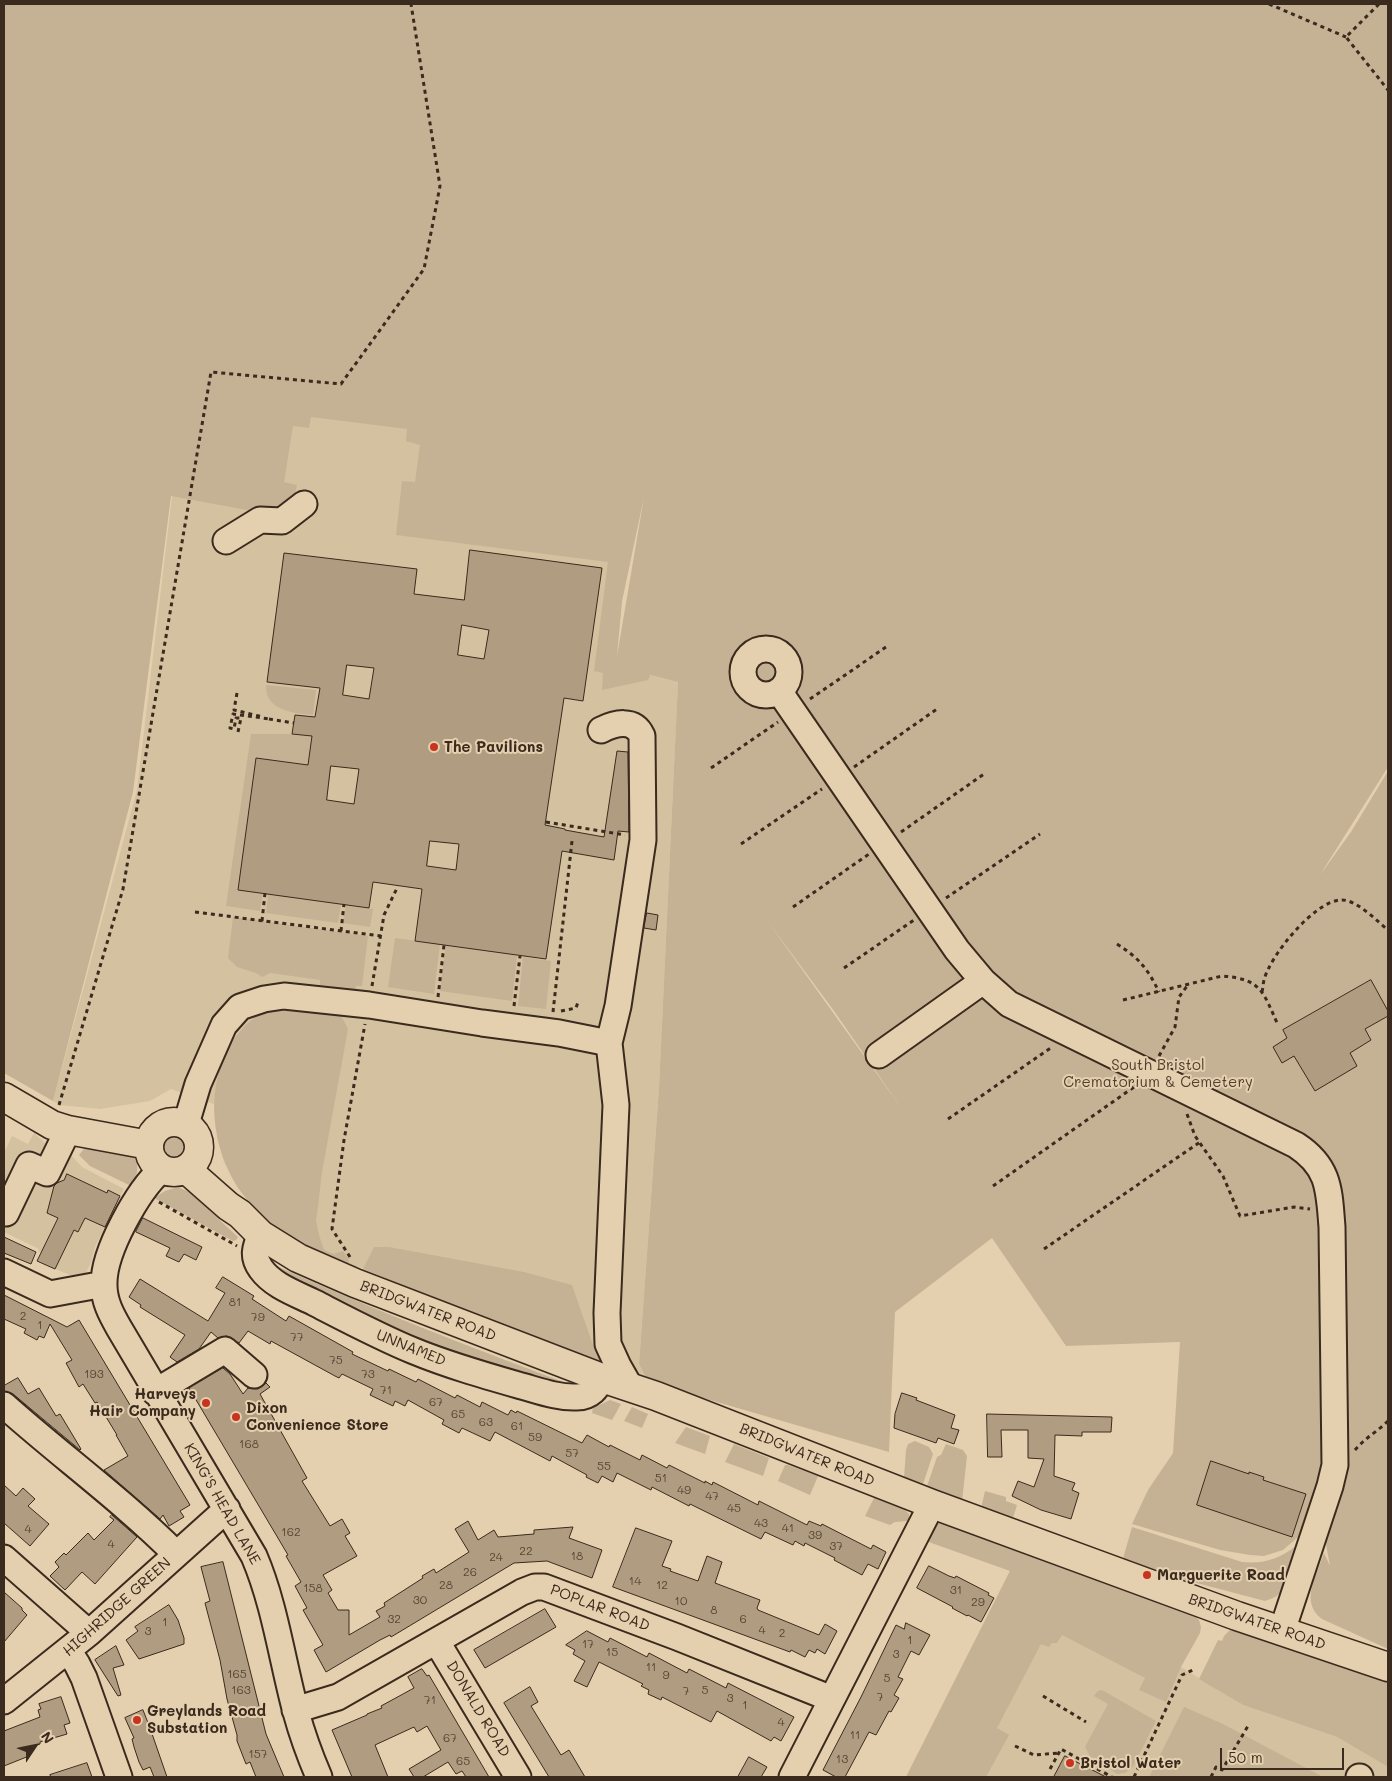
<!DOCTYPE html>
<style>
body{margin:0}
#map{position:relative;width:1392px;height:1781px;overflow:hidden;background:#e4d0ae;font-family:Mali,sans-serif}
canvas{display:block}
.frame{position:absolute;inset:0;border:5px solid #3b2a1e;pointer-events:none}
.north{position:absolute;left:10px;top:1721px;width:50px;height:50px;-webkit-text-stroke:4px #e4d0ae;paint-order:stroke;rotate:56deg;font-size:14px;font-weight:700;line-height:20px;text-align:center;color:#3b2a1e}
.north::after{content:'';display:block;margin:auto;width:18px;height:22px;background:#3b2a1e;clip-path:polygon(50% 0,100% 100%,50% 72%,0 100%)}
.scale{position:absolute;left:1220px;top:1748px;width:124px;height:22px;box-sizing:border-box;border:2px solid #3b2a1e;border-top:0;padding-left:6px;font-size:15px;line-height:18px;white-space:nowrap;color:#3b2a1e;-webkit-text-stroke:4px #e4d0ae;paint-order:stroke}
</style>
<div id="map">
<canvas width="1392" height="1781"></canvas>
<div class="frame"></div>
<div class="north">N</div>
<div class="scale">50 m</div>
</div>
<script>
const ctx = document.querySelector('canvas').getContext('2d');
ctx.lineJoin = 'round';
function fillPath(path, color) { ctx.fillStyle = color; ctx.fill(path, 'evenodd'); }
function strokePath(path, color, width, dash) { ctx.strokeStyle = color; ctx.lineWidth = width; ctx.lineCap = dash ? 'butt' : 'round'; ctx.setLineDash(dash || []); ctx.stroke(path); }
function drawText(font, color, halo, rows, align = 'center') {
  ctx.font = font + ' Mali,sans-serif'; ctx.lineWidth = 4; ctx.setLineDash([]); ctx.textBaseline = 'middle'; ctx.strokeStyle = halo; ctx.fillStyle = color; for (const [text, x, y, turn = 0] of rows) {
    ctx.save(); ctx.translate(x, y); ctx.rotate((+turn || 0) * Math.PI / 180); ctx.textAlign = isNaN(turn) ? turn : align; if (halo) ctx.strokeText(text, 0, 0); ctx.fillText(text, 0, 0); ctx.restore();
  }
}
const built = new Path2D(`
 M190,346L537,388L617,394L648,477L622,601L615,667L678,682L659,1088L639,1364L648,1382L458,1310V1307L357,1266L354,1270L268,1220L250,1203L237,1187L224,1162L218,1142L214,1104L171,1089L150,1101L100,1109L60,1105L53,1101L137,790Z
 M34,1133L48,1146L69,1153L82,1167L124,1189L95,1247L91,1263L82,1280L43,1264L47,1255L38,1251L39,1249L4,1232V1153L12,1136L28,1144Z
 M1010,1571L1181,1667L1243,1705L1337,1737L1388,1767V1777H906Z`);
const green = new Path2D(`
 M4,4H1388V767L1320,875L1351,832L1388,771V1649L1322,1619C1299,1602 1317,1575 1324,1553L1330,1566L1326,1544L1298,1537L1283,1550L1264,1556L1250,1555L1220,1550L1132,1524L1148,1490L1173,1453L1180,1342L1066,1346L992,1238L895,1312L889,1452L648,1382L639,1364L659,1088L678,682L650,675L648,680L602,690L603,673L594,671L608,562L396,535L402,481L415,482L420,445L406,441L407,429L311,417L309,428L293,426L284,482L297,485L292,508L274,515L171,496L133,792L53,1101L4,1073ZM644,497L617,656L622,601ZM766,919L834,1011L902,1109Z
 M266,685L316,690L313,715C294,713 265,711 266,685Z
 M251,734H292L312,736L308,765L256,758L238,889L263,893L260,911L226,906Z
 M268,894L341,904L338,923L266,913Z
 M346,905L373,909L370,927L343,923Z
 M233,917L368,936L362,986H356L355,991L320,986V980L270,973L262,977L256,973L237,967L228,958Z
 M395,938L440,944L434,994L388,987Z
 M446,945L517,955L512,1001L440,991Z
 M523,957L551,961L546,1009L518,1006Z
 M283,1006L339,1011L348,1029L322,1172L318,1206L316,1221L319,1235L324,1250L334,1254L343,1251L349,1260L347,1267C312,1252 275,1232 249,1202C213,1160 202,1095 230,1045C239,1031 250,1019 265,1011C270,1008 277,1007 283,1006Z
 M163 1147a13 13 0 1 1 26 0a13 13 0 1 1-26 0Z
 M92,1146L133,1155C140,1166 138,1175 131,1186L90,1166L79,1155L84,1149Z
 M178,1187L189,1192L238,1237L236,1240L233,1241L154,1198L165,1191Z
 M374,1247H389L524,1272L572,1285L594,1348L603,1352L609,1368L458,1310V1307L363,1269Z
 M268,1262C370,1309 476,1349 582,1389L482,1371L280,1280Z
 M610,1400L621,1404L612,1420L592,1413L593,1408Z
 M632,1407L648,1414L642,1428L624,1421Z
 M686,1427L710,1436L705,1454L675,1443Z
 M915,1441L929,1447L933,1454L923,1484L927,1486L937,1457L941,1455L946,1444L963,1450L967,1456L962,1501L904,1478L906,1450L908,1444Z
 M734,1444L769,1458L763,1476L725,1462Z
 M785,1465H788L818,1476L810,1495L778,1481Z
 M985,1491L1006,1497V1501L1017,1505L1012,1521L982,1509V1504Z
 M874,1498L905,1510L909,1514V1518L907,1521L895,1522L890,1525L865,1516Z
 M939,1521L1192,1613L1199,1620L1201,1627L1200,1633L1181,1667L1166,1702L1139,1690L1145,1678L1062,1635L1057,1643H1052L1049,1647L1041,1644L997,1728L1009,1735L986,1777H906L1010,1571L926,1541L936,1522Z
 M1132,1527L1242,1562C1264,1564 1280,1559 1297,1545C1292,1558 1288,1584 1279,1594C1275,1598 1270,1599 1265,1601L1174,1577L1175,1573L1157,1567L1155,1572L1125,1561L1123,1559L1124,1555Z
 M1232,1628L1388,1680V1767L1337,1737L1243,1705L1199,1679L1218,1640L1222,1641L1224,1636Z
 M1102,1690L1156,1721L1133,1767L1125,1773L1117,1774L1090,1756L1085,1747L1108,1704L1094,1696L1098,1691Z
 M1184,1707L1223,1724L1323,1777H1149Z`);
const building = new Path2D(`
 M470,550L602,568L583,701L564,698L545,825L565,829V830L604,837L617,751L628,752L629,832L618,831L614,860L562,851L546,959L415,941L422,889L373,882L369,908L238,890L256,758L308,765L312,736L292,734L295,715L315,717L320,688L267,682L284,553L417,569L414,594L464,600ZM462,625L489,630L484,659L458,655ZM347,665L374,668L369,699L343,695ZM331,766L359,769L354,804L327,800ZM430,841L459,844L456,870L427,866Z
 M647,913L658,915L656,930L644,928Z
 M1371,980L1388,1011V1016L1365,1029L1371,1040L1350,1053L1357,1066L1315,1091L1294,1056L1282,1063L1273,1047L1287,1038L1283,1030Z
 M67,1174L107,1193L108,1190L120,1196L105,1227L85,1218L78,1232L74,1230L55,1269L37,1261L58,1218L47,1213L54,1186L57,1183L64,1180Z
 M143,1218L202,1247L196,1260L184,1254L179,1262L166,1256L170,1248L136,1232Z
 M4,1237L36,1252L31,1264L4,1253Z
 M223,1277L254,1296L252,1299L286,1321L289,1316L353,1352L352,1354L388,1371L389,1369L416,1382L418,1379L455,1398L457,1395L480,1407L482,1402L508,1415L511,1410L516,1413L517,1411L582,1443L587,1435L609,1447L610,1445L640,1460L642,1455L667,1468L669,1465L705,1483V1481L712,1485L713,1482L758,1505L759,1501L807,1525L809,1521L821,1526L822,1524L871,1549L873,1545L886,1552L878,1569L868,1564L862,1575L834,1560L835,1558L805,1543L804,1546L795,1541L793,1545L765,1532L761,1539L690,1504L689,1506L652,1487L651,1490L617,1473L613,1482L602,1476L598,1483L586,1477L587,1475L552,1456L550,1461L495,1432L490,1441L462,1428L459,1433L442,1424L444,1420L408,1400L405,1406L395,1401L393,1406L370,1395L373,1389L342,1374L339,1378L335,1376L271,1341L270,1344L248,1331L239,1343L227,1336L218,1338L211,1332L199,1349L177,1362L170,1357L185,1335L140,1307L141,1305L129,1297L140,1279L208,1321L225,1293L216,1288Z
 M4,1295L67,1327L79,1320L190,1505L180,1511L184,1517L169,1526L163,1515L160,1519L104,1470L128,1456L116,1435H117L97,1402L95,1403L83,1384L79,1387L66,1363L72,1360L50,1324L44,1338L39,1336L37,1340L24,1333L26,1329L4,1319Z
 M223,1368L230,1374L243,1394L248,1388L258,1389L266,1383L270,1387L260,1394L307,1478L302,1481L330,1526L342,1519L350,1533L345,1536L357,1556L323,1575L332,1590L328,1593L338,1610H349V1635L380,1617L376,1611L385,1606L384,1603L423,1578L422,1576L434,1569L436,1573L469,1552L455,1529L468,1521L478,1540L494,1530L498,1537L534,1534V1530L573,1527L569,1538L602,1550L592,1578L547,1561L514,1563L411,1625L391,1637L390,1635L380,1640L326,1672L314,1650L323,1645L303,1610L307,1608L295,1586L301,1582L286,1556L288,1555L189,1388Z
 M18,1378L28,1394L39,1388L56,1416L60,1414L81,1449L80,1450L13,1394L4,1391V1386Z
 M902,1393L917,1398L916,1400L955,1415L951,1428L959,1430L954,1444L938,1438L936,1443L894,1428L895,1414Z
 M987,1414L1112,1417L1111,1432H1082V1436L1055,1435L1054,1476L1075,1483L1072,1490L1079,1493L1071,1519L1041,1510L1012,1496L1018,1481L1034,1487L1044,1459L1028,1458V1430H1001L1002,1457H988Z
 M1211,1461L1249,1474V1472L1264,1477L1263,1480L1306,1494L1292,1537L1197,1505Z
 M4,1485L16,1496L23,1488L35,1499L28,1506L49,1524L30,1546L4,1523Z
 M112,1515L137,1537L95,1584L82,1572L65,1590L50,1576L59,1567L55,1562L64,1553L66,1555L88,1533L94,1540L114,1520L110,1517Z
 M636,1528L672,1541L662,1566L671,1569L670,1571L698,1581L707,1556L722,1562L715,1583L760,1600L757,1608L758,1610L819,1635L825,1624L837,1631L825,1654L817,1649L815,1653L809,1650L805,1657L791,1650L790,1652L613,1587Z
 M223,1562L266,1734L284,1777H256L250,1762L246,1764L237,1741V1735L227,1699L220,1660L205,1603L210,1601L201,1567Z
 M929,1566L949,1576L955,1578L956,1576L989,1593L988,1595L994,1598L981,1622L968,1615L967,1616L952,1608L953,1607L917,1588Z
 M4,1592L22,1608V1610L27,1615L4,1642Z
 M169,1605L178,1620L184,1638V1644L139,1659L126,1640L138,1631L135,1627Z
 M545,1609L556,1627L485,1668L474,1650Z
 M906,1623L930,1635L919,1655L911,1651L898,1677L903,1679L894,1695L899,1698L891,1712L889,1711L876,1735L869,1732L845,1777H836L823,1770L861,1697L896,1625L904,1629Z
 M587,1631L608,1642L610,1638L647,1657L649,1653L687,1673L689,1669L726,1688L728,1683L794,1717L781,1741L774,1737L771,1741L717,1711L711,1722L662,1697L661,1700L648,1694L649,1690L641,1686L643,1684L599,1662L587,1687L574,1681L585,1661L573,1654L575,1650L566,1645Z
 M116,1646L124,1665L113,1668L121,1695L118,1696L95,1660Z
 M422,1669L427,1676L429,1675L489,1777H466L462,1771L456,1774L448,1762L423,1777H414L409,1769L441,1750L427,1726L417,1732L414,1727L375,1745L388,1777H352L332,1730L367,1715V1714L382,1708L381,1706L414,1688L408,1677Z
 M530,1687L538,1702L531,1706L561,1755L569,1750L585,1777H549L504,1703Z
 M61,1697L70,1723L64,1725L67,1734L40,1742V1744L26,1749L29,1756L4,1766V1731L40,1717L38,1710L41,1709L39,1704Z
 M143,1710L150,1728L167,1777H154L150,1767L143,1770L139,1762L134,1747L132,1739L134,1738L125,1718Z
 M1065,1756L1106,1777H1054Z
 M749,1757L767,1767L761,1777H738Z
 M87,1763L92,1777H51L50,1775Z`);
const path = new Path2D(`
 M1269,4L1346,37
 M1379,4L1346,37L1388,90
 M237,693L234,710L263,717
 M810,699L889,645
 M269,719L294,723
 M238,732L241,718H236L234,729L230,728L233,714L270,719
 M854,767L937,709
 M711,768L778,722
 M546,822L625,835
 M901,832L984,774
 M741,844L822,789
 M946,898L1040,834
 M793,907L869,854
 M195,912L381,936
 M262,921L265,893
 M341,931L344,904
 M1117,944C1139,958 1148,969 1159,992
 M844,968L914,920
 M372,986L384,915L398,886
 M1262,992C1263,988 1263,984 1264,980C1270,956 1314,901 1341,900C1356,899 1377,921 1388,930
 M438,997L444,945
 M1123,1000L1222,976C1262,979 1263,992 1278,1025
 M514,1006L520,956
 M561,1011L576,1008L578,1002
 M553,1012L572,841L574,842
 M1159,1056L1175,1027L1179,997L1187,986
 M59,1105L123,889L211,372L341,384L424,269L440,186L411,4
 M1187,1114L1195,1136L1223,1176L1240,1216L1294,1207L1310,1209
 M948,1119L1052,1047
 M993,1186L1134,1087
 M159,1202L237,1246
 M1044,1249L1200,1142
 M350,1257L332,1229L344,1140L365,1024
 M1355,1450C1365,1438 1378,1431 1388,1421
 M1043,1696L1086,1722
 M1015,1746L1034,1755L1059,1753
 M1050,1769L1061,1749L1112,1777
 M1134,1777L1182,1675L1195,1669
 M1211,1777L1216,1767L1222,1770L1248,1726`);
const minor = new Path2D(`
 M226,541L260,520L282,521L304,504
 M743 672a23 23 0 1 1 46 0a23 23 0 1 1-46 0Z
 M779,691L957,950L983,981L1009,1004L1296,1145C1330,1167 1329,1191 1332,1227L1335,1465L1330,1486L1282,1631
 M609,1043L616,1105L607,1313L608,1344L618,1366L630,1387
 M879,1055L983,981
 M186,1124L198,1084L224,1025L240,1007L264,999L284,996L369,1005L482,1023L559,1033L609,1043L618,1006L643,840L642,736C634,718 615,723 601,730
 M162,1169C138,1190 103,1252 104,1285C104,1301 111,1314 119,1328L254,1556C275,1605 282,1660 296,1712C302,1734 310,1756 319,1777
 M6,1213L29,1165L47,1173L68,1130
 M261,1235C255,1247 252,1257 261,1269C273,1286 297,1294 315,1303C348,1320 380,1337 414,1351C448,1365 483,1375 518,1385C537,1390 557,1398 577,1397C591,1397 597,1388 602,1378
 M4,1272L50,1294L104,1284
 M155,1392L225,1350L254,1375
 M4,1405C61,1456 122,1500 176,1554
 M4,1558L89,1633
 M437,1642L518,1777
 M68,1650L77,1664L84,1678L119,1777
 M4,1701L89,1633L227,1509
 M295,1710L338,1697L522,1592L535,1587H544L677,1637L832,1699
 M792,1777L932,1504
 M1359,1777H1360`);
const highway = new Path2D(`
 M4,1097L52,1125L68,1130L149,1145
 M149 1147a25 25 0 1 1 50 0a25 25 0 1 1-50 0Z
 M186,1169L228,1206L240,1214L261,1235L298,1258L355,1283L602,1378L656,1396L932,1504L1237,1616L1388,1667`);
const markers = [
 [434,747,5,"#c8321e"],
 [206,1403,5,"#c8321e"],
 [236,1417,5,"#c8321e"],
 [1147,1575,5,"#c8321e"],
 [137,1720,5,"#c8321e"],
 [1070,1763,5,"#c8321e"]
];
const numberNames = [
 ["81",235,1302],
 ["2",23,1316],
 ["79",258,1317],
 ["1",40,1325],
 ["77",297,1337],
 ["75",336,1360],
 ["193",94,1374],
 ["73",368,1374],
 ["71",386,1390],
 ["67",436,1402],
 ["65",458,1414],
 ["63",486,1422],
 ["61",517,1426],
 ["59",535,1437],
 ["168",249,1444],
 ["57",572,1453],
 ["55",604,1466],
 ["51",661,1478],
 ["49",684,1490],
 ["47",712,1496],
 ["45",734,1508],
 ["43",761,1523],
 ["41",788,1528],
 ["4",28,1529],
 ["162",291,1532],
 ["39",815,1535],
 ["4",111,1544],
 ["37",836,1546],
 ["22",526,1551],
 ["18",577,1556],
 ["24",496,1557],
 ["26",470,1572],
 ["14",635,1581],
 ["28",446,1585],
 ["12",662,1585],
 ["158",313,1588],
 ["31",956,1590],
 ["30",420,1600],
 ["10",681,1601],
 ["29",978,1602],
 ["8",714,1610],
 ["32",394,1619],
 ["6",743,1619],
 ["1",165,1622],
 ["4",762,1630],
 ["3",148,1631],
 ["2",782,1633],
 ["1",910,1640],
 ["17",588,1644],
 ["15",612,1652],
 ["3",896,1654],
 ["11",651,1667],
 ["165",237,1674],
 ["9",666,1675],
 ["5",887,1678],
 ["163",241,1690],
 ["5",705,1690],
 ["7",686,1691],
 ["7",880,1697],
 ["3",730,1698],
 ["71",430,1700],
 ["1",745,1705],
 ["4",781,1722],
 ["11",855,1735],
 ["67",450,1738],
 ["157",258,1754],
 ["13",842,1759],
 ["65",463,1761]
];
const poiNames = [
 ["The Pavilions",444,747],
 ["Harveys",196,1394,"right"],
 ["Hair Company",196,1411,"right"],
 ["Dixon",246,1408],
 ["Convenience Store",246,1425],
 ["Marguerite Road",1157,1575],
 ["Greylands Road",147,1711],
 ["Substation",147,1728],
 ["Bristol Water",1080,1763]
];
const parkNames = [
 ["South Bristol",1158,1065],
 ["Crematorium & Cemetery",1158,1082]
];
const streetNames = [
 ["BRIDGWATER ROAD",428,1311,21],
 ["UNNAMED",411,1348,22],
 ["BRIDGWATER ROAD",807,1455,22],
 ["KING'S HEAD LANE",222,1504,60],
 ["HIGHRIDGE GREEN",117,1607,-42],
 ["POPLAR ROAD",600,1608,21],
 ["BRIDGWATER ROAD",1257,1622,19],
 ["DONALD ROAD",478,1709,59]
];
fillPath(built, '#d4c1a0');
fillPath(green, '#c5b294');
fillPath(building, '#b09d81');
strokePath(building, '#3b2a1e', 1);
strokePath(minor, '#3b2a1e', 29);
strokePath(highway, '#3b2a1e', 31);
strokePath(path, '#3b2a1e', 3, [4, 4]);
strokePath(minor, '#e4d0ae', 25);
strokePath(highway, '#e4d0ae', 28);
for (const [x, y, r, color] of markers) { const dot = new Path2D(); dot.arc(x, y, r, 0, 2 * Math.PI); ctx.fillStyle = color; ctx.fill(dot); strokePath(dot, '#e4d0ae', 2); }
drawText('12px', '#584737', null, numberNames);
drawText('bold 15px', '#3b2a1e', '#e4d0ae', poiNames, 'left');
drawText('15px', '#503e30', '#e4d0ae', parkNames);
drawText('15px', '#3b2a1e', '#e4d0ae', streetNames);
</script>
